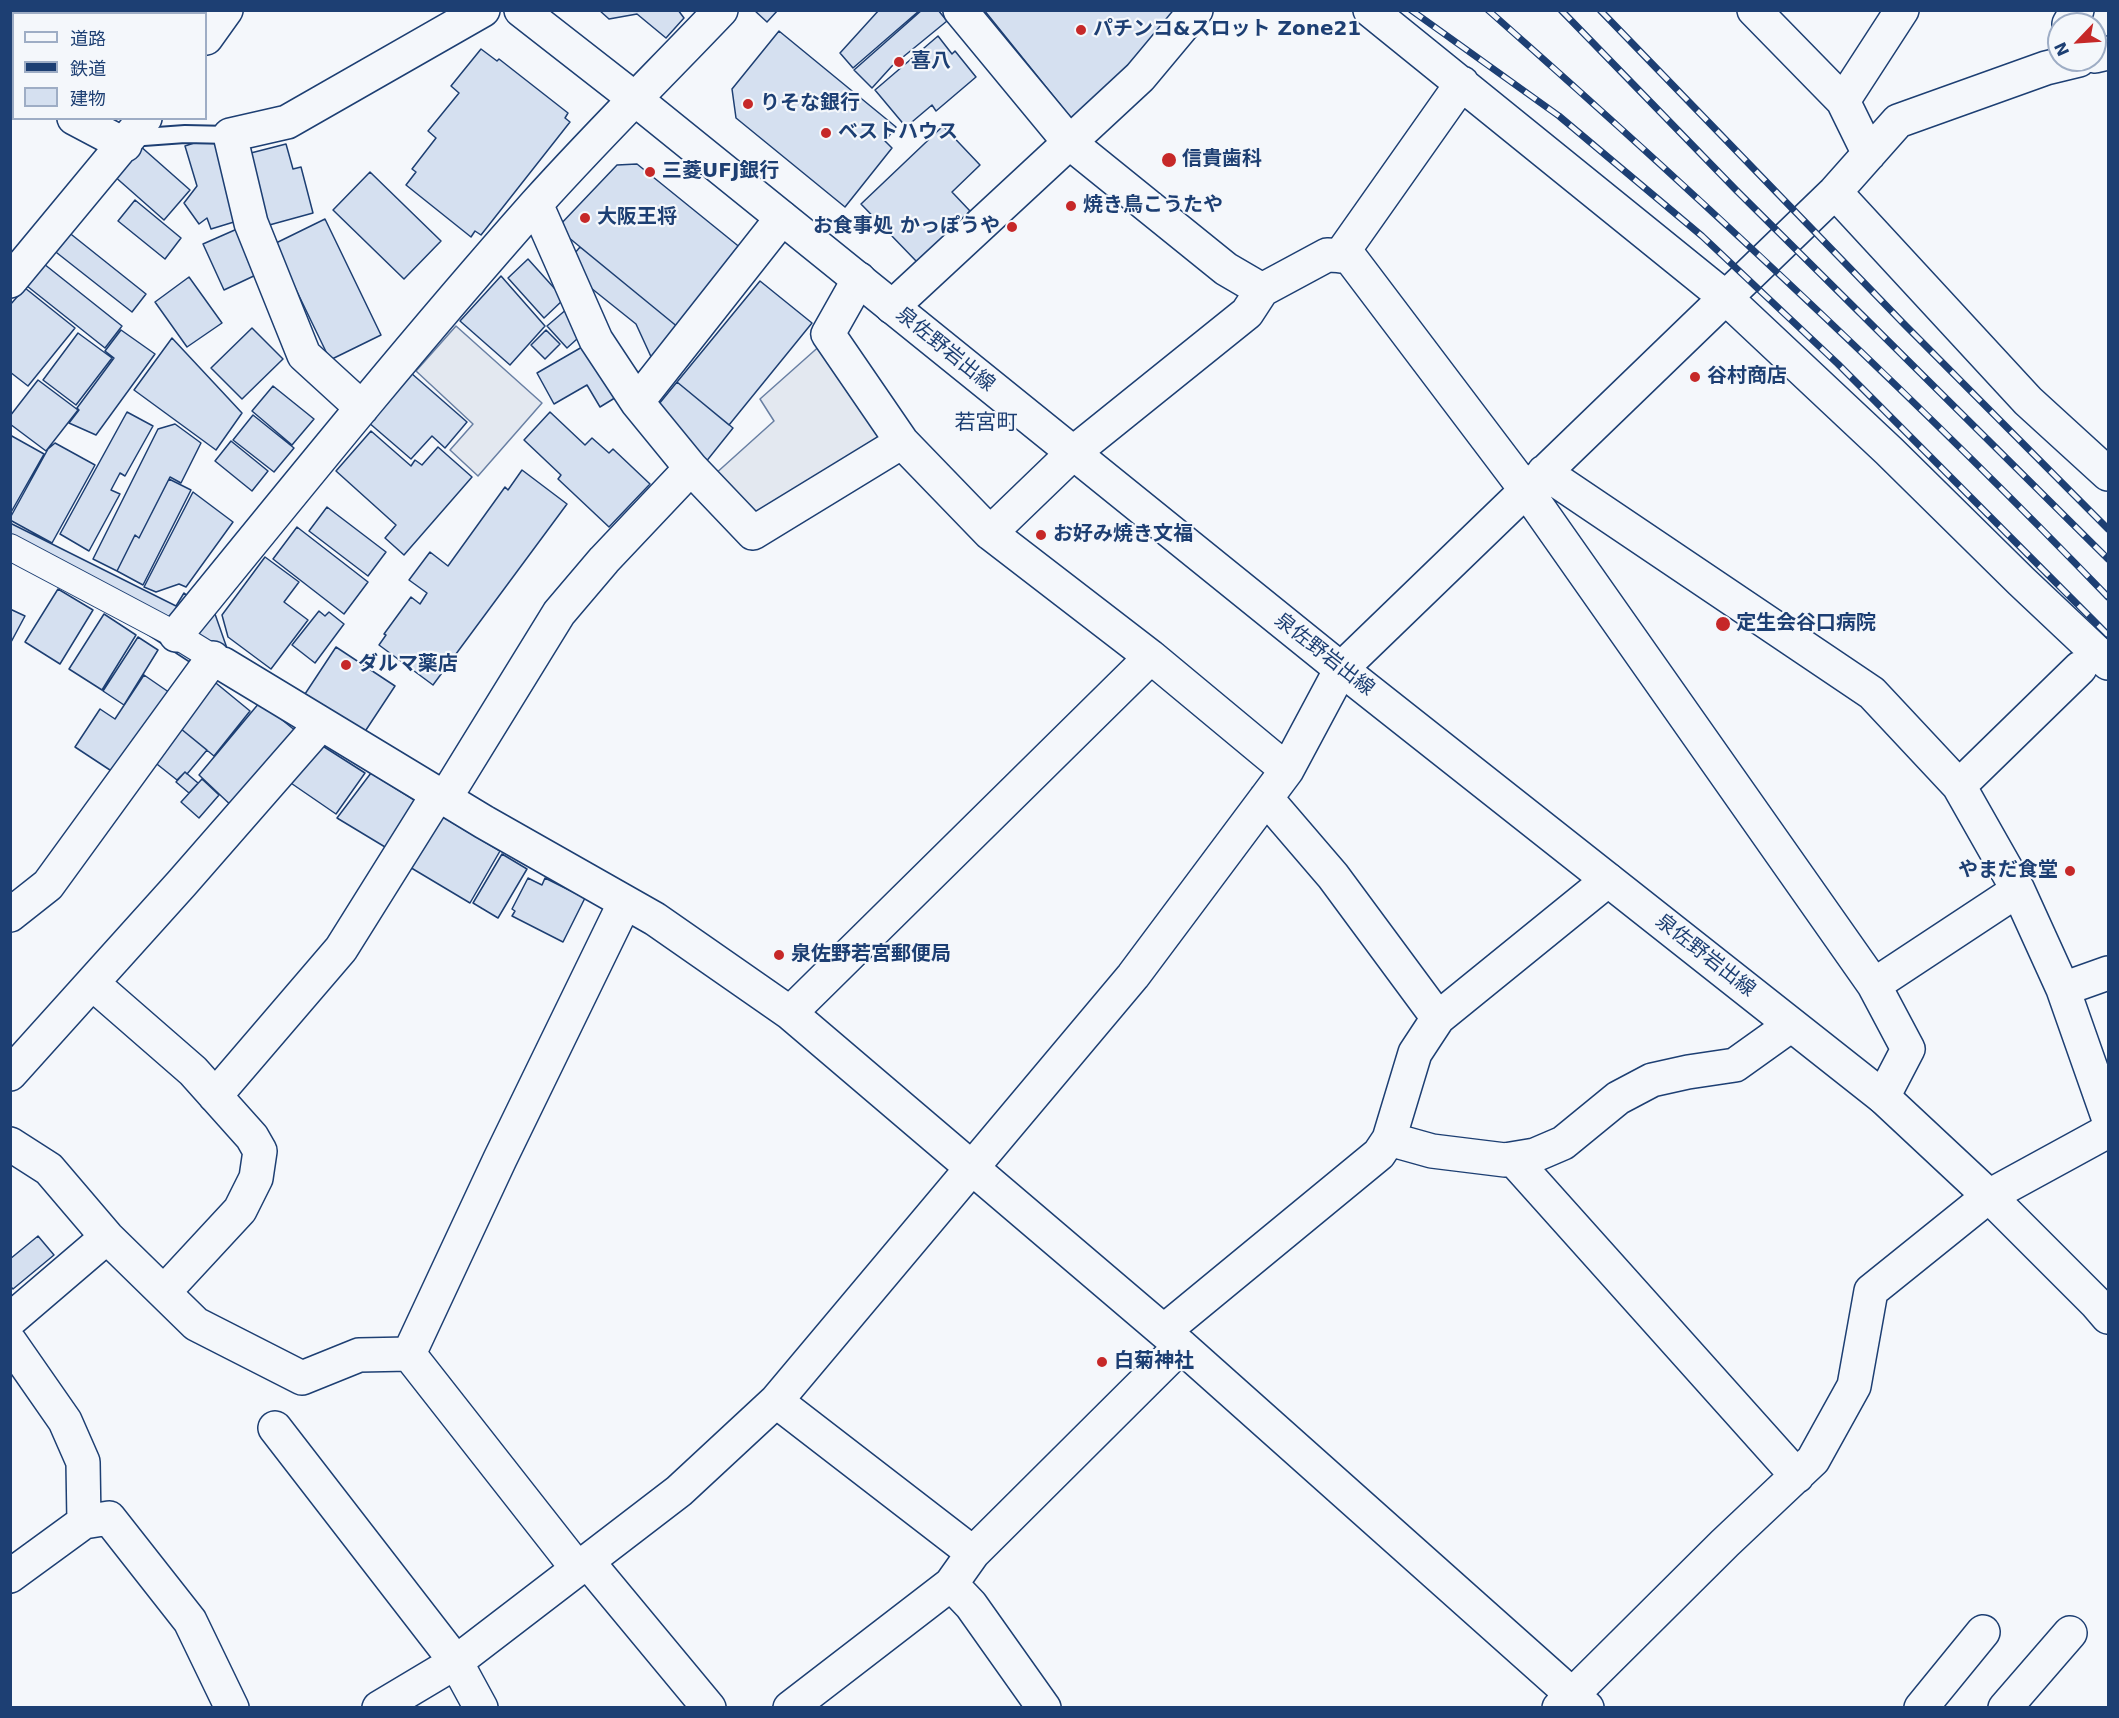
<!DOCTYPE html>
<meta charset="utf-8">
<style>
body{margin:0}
#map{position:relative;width:2119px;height:1718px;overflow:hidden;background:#f4f7fb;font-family:"DejaVu Sans","Noto Sans JP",sans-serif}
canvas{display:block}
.frame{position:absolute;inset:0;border:12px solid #1d3f73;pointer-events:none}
.legend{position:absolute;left:12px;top:12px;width:195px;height:108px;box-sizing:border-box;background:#f4f7fb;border:2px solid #9eadc5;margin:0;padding:8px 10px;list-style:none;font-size:18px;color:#1d3f73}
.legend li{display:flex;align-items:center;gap:12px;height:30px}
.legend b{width:30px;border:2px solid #9eadc5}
.north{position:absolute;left:2047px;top:12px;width:60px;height:60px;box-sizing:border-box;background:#f4f7fb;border:2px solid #9eadc5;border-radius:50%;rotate:245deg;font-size:16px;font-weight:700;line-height:24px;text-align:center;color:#1d3f73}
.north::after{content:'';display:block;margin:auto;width:21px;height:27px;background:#c62828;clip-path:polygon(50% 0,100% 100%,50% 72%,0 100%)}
</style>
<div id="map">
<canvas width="2119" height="1718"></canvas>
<div class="frame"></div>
<ul class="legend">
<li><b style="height:8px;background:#f4f7fb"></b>道路</li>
<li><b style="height:8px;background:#1d3f73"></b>鉄道</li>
<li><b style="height:16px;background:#d5e0f0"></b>建物</li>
</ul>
<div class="north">N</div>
</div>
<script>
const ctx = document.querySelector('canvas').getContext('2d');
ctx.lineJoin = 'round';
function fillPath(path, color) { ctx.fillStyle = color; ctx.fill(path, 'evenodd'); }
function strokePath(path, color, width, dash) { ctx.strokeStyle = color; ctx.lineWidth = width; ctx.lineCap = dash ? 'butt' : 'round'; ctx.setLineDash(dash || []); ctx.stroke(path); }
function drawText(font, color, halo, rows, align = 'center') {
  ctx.font = font + ' "DejaVu Sans","Noto Sans JP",sans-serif'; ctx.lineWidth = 4.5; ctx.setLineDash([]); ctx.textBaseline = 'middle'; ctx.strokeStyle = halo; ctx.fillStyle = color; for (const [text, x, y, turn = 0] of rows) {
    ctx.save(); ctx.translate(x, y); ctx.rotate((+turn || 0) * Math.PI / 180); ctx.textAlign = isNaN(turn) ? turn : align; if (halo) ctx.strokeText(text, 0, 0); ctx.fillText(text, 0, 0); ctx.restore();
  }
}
const parking = new Path2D(`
 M456,326L542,403L478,476L450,450L473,424L416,371Z
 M823,343L883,437L756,521L714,475L774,421L760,399Z`);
const building = new Path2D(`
 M599,10H678L684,18L666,38L637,14L609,19Z
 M754,10H778L767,22Z
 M879,10H920L853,68L840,53Z
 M922,10H938L947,21L892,66L872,88L854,70Z
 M984,10H1178L1080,118H1071Z
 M779,31L896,127L885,141L892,148L845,207L736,118L732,89Z
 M938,36L952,54L955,51L976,77L936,111L932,105L906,127L875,90Z
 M481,49L497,61L499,59L568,113L565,118L570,122L481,235L475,231L471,237L406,185L416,172L412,169L436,138L428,131L459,93L451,86Z
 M943,126L980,165L952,192L970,211L917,262L861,204Z
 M206,139H222L247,218L211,229L207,218L199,224L184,203L197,186L185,146Z
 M286,144L293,169L301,167L313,213L262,227L243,155Z
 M139,145L190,190L164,220L113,175Z
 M637,164L742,249L679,328L557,228L617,165Z
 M370,172L441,241L404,279L333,210Z
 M135,200L181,238L165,259L118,221Z
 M325,219L381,335L330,360L274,244Z
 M237,229L258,274L224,290L203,244Z
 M67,231L146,294L132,312L52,249Z
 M580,247L679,328L653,361L636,324L576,276L569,260Z
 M528,259L564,299L544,318L508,278Z
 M39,260L122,326L105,348L22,282Z
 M501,276L545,326L510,365L460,321Z
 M189,277L222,323L187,347L155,302Z
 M760,281L812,323L729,425L677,382Z
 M25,288L75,328L28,386L10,372V305Z
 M568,308L587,330L567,348L547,326Z
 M252,328L283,359L242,399L211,368Z
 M121,330L155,354L96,435L69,423L79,410L77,408L114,358L105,351Z
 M546,330L560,344L545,359L531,345Z
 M78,333L112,358L76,405L43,380Z
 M172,338L242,413L216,450L134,390Z
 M589,343L618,396L600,407L587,385L554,404L537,373Z
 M411,373L467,422L445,448L432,436L411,459L368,422Z
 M38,380L78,410L46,451L10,424V416Z
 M677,382L733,428L705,463L654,410Z
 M273,386L314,419L292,445L252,411Z
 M127,412L153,426L125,476L120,473L111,490L120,494L89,551L60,534Z
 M550,412L585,445L592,438L609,453L613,449L650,484L609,527L558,479L561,475L524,440Z
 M253,415L294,448L274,472L233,440Z
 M175,424L201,443L181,483L170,477L139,538L135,535L117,571L93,559L158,429Z
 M371,431L411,466L415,460L422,465L438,447L472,477L404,555L385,538L396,525L336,471Z
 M10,435L44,454L10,514Z
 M231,441L268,471L252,491L215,461Z
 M55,443L95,465L52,543L10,520V518L48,449Z
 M522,470L567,504L433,685L379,645L386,635L384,634L411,597L420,604L427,593L409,580L430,552L448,566L505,487L508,490Z
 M169,479L191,490L143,585L117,571L135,535L139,538Z
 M193,492L233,522L186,587L179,584L156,592L144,587Z
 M327,507L386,552L368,576L309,531Z
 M10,523L176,606L184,593L215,614L229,654L214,678L109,609L10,559Z
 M297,527L368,582L344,614L273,559Z
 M265,557L299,582L284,602L308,620L271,669L228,637L222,615Z
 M58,589L93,610L60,664L25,642Z
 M10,609L25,616L10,644Z
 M319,611L325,616L329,612L344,624L315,663L292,645Z
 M104,614L136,635L102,690L69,669Z
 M138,637L158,650L124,705L103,691Z
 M336,647L395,686L364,733L305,694Z
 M144,675L173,695L116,774L75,747L100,709L115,719Z
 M211,679L250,711L214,756L175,724Z
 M260,702L302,736L236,810L199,775Z
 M175,724L207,750L187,774L185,772L177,780L148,757Z
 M318,743L365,773L336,814L285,779Z
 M185,772L198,783L189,793L176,782Z
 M371,773L424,806L395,853L337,818Z
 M202,779L219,795L199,818L181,802Z
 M438,814L500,851L470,903L408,866Z
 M502,854L527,869L498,918L473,903Z
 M528,878L542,885L545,878L585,898L563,942L512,916L515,911L512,909Z
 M38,1236L54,1255L13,1289L10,1286V1259Z`);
const service = new Path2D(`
 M130,138L185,134L230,135`);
const pedestrian = new Path2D(`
 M10,547L176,635L223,664`);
const minor = new Path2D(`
 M960,10L1070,143L1226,269L1262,290L1327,255L1349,256L1526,490L1874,985L1908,1049L1883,1097
 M1370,10L1726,298L1889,451L2021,581L2108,663
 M1754,10L1843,101L1869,154
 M2069,24L2077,10
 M206,38L226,10
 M2095,56L2108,53
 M10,75L14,77
 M1843,101L1902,10
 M74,118L125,145
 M1835,192L2028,401L2108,474
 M536,204L596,340L637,402L691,468L753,533L902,442
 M1340,256L1462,83
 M859,279L828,334L902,442L990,533L1151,657L1287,770
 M10,281L145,118
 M892,307L1140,77L1196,10
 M637,402L782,218
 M362,408L304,355L251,223L230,135L287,122L483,10
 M1544,472L1872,693L1959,786L2018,890L2063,989L2108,1117
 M990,533L1073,453L1247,313L1262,290
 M176,635C294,490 412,344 536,204C596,137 659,75 721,10
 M223,664L484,822L655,919L790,1013L1181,1346L1587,1708
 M1959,786L2080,668
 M445,798L559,613L604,560L691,468
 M1266,798L1333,876L1438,1018
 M10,915L48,885L213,658
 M92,983L193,1071L252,1137L260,1151L256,1178L240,1210L164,1292
 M1874,985L2018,890
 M2063,989L2108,973
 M790,1013L1151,657
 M10,1074L182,883L321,724
 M215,1096L341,949L438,794
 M1389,1139L1432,1151L1505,1160L1535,1155L1563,1143L1618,1098L1652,1080L1688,1072L1735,1065L1791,1025
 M10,1144L49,1169L107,1237L196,1324L302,1378L359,1355L409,1354
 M1513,1159L1797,1476
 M10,1320L107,1237
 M1164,1331L1379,1154L1389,1139L1415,1053L1438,1018L1608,880
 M10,1342L65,1421L83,1462L84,1522L10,1576
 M776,1401L973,1553
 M275,1428L456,1662L481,1708
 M84,1522L109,1518L190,1621L232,1708
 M587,1561L709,1708
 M577,1568L409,1354L500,1159L625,902
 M951,1584L973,1553L1181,1346
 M379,1708L456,1662L679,1491L776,1401L1133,976L1287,770L1341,669L1835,192L1898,121L2046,68L2079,60
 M790,1708L951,1584L971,1605L1044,1708
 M1559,1708L1725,1543L1813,1460L1854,1386L1871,1291L1989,1196L2108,1131
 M1921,1708L1983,1632
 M2005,1708L2070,1633`);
const primary = new Path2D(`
 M521,10L635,99L1341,669L1883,1097L1989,1196L2096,1303L2108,1317`);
const rail = new Path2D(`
 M1411,10L1559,116L1702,236L1838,364L2108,635
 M1488,10C1701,198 1911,393 2108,597
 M1561,10L1736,190L2108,559
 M1600,10L1903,323L2108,529`);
const markers = [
 [1081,30,6,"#c62828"],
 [899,62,6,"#c62828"],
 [748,104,6,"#c62828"],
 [826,133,6,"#c62828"],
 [1169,160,8,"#c62828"],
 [650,172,6,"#c62828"],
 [1071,206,6,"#c62828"],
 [585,218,6,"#c62828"],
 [1012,227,6,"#c62828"],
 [1695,377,6,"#c62828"],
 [1041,535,6,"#c62828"],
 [1723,624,8,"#c62828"],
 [346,665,6,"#c62828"],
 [2070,871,6,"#c62828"],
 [779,955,6,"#c62828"],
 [1102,1362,6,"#c62828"]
];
const poiNames = [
 ["パチンコ&スロット Zone21",1093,30],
 ["喜八",911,62],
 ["りそな銀行",760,104],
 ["ベストハウス",838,133],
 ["信貴歯科",1182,160],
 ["三菱UFJ銀行",662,172],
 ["焼き鳥こうたや",1083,206],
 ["大阪王将",597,218],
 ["お食事処 かっぽうや",1000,227,"right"],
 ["谷村商店",1707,377],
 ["お好み焼き文福",1053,535],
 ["定生会谷口病院",1736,624],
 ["ダルマ薬店",358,665],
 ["やまだ食堂",2058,871,"right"],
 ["泉佐野若宮郵便局",791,955],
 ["白菊神社",1114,1362]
];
const streetNames = [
 ["泉佐野岩出線",945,350,39],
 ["泉佐野岩出線",1324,655,38],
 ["泉佐野岩出線",1705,956,38]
];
const neighbourhoodNames = [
 ["若宮町",986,424]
];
fillPath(parking, '#e3e8f0');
strokePath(parking, '#687fa3', 1.5);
fillPath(building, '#d5e0f0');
strokePath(building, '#1d3f73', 1.5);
strokePath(service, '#1d3f73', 20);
strokePath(pedestrian, '#1d3f73', 28);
strokePath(minor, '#1d3f73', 36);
strokePath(primary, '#1d3f73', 36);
strokePath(service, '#f4f7fb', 16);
strokePath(pedestrian, '#f4f7fb', 26);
strokePath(minor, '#f4f7fb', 33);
strokePath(primary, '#f4f7fb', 33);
strokePath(rail, '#1d3f73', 7);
strokePath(rail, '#f4f7fb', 4.5, [14]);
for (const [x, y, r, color] of markers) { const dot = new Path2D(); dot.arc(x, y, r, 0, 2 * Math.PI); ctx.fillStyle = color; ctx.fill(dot); strokePath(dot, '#f4f7fb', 2); }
drawText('bold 20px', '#1d3f73', '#f4f7fb', poiNames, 'left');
drawText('20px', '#1d3f73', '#f4f7fb', streetNames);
drawText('21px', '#1d3f73', '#f4f7fb', neighbourhoodNames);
</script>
